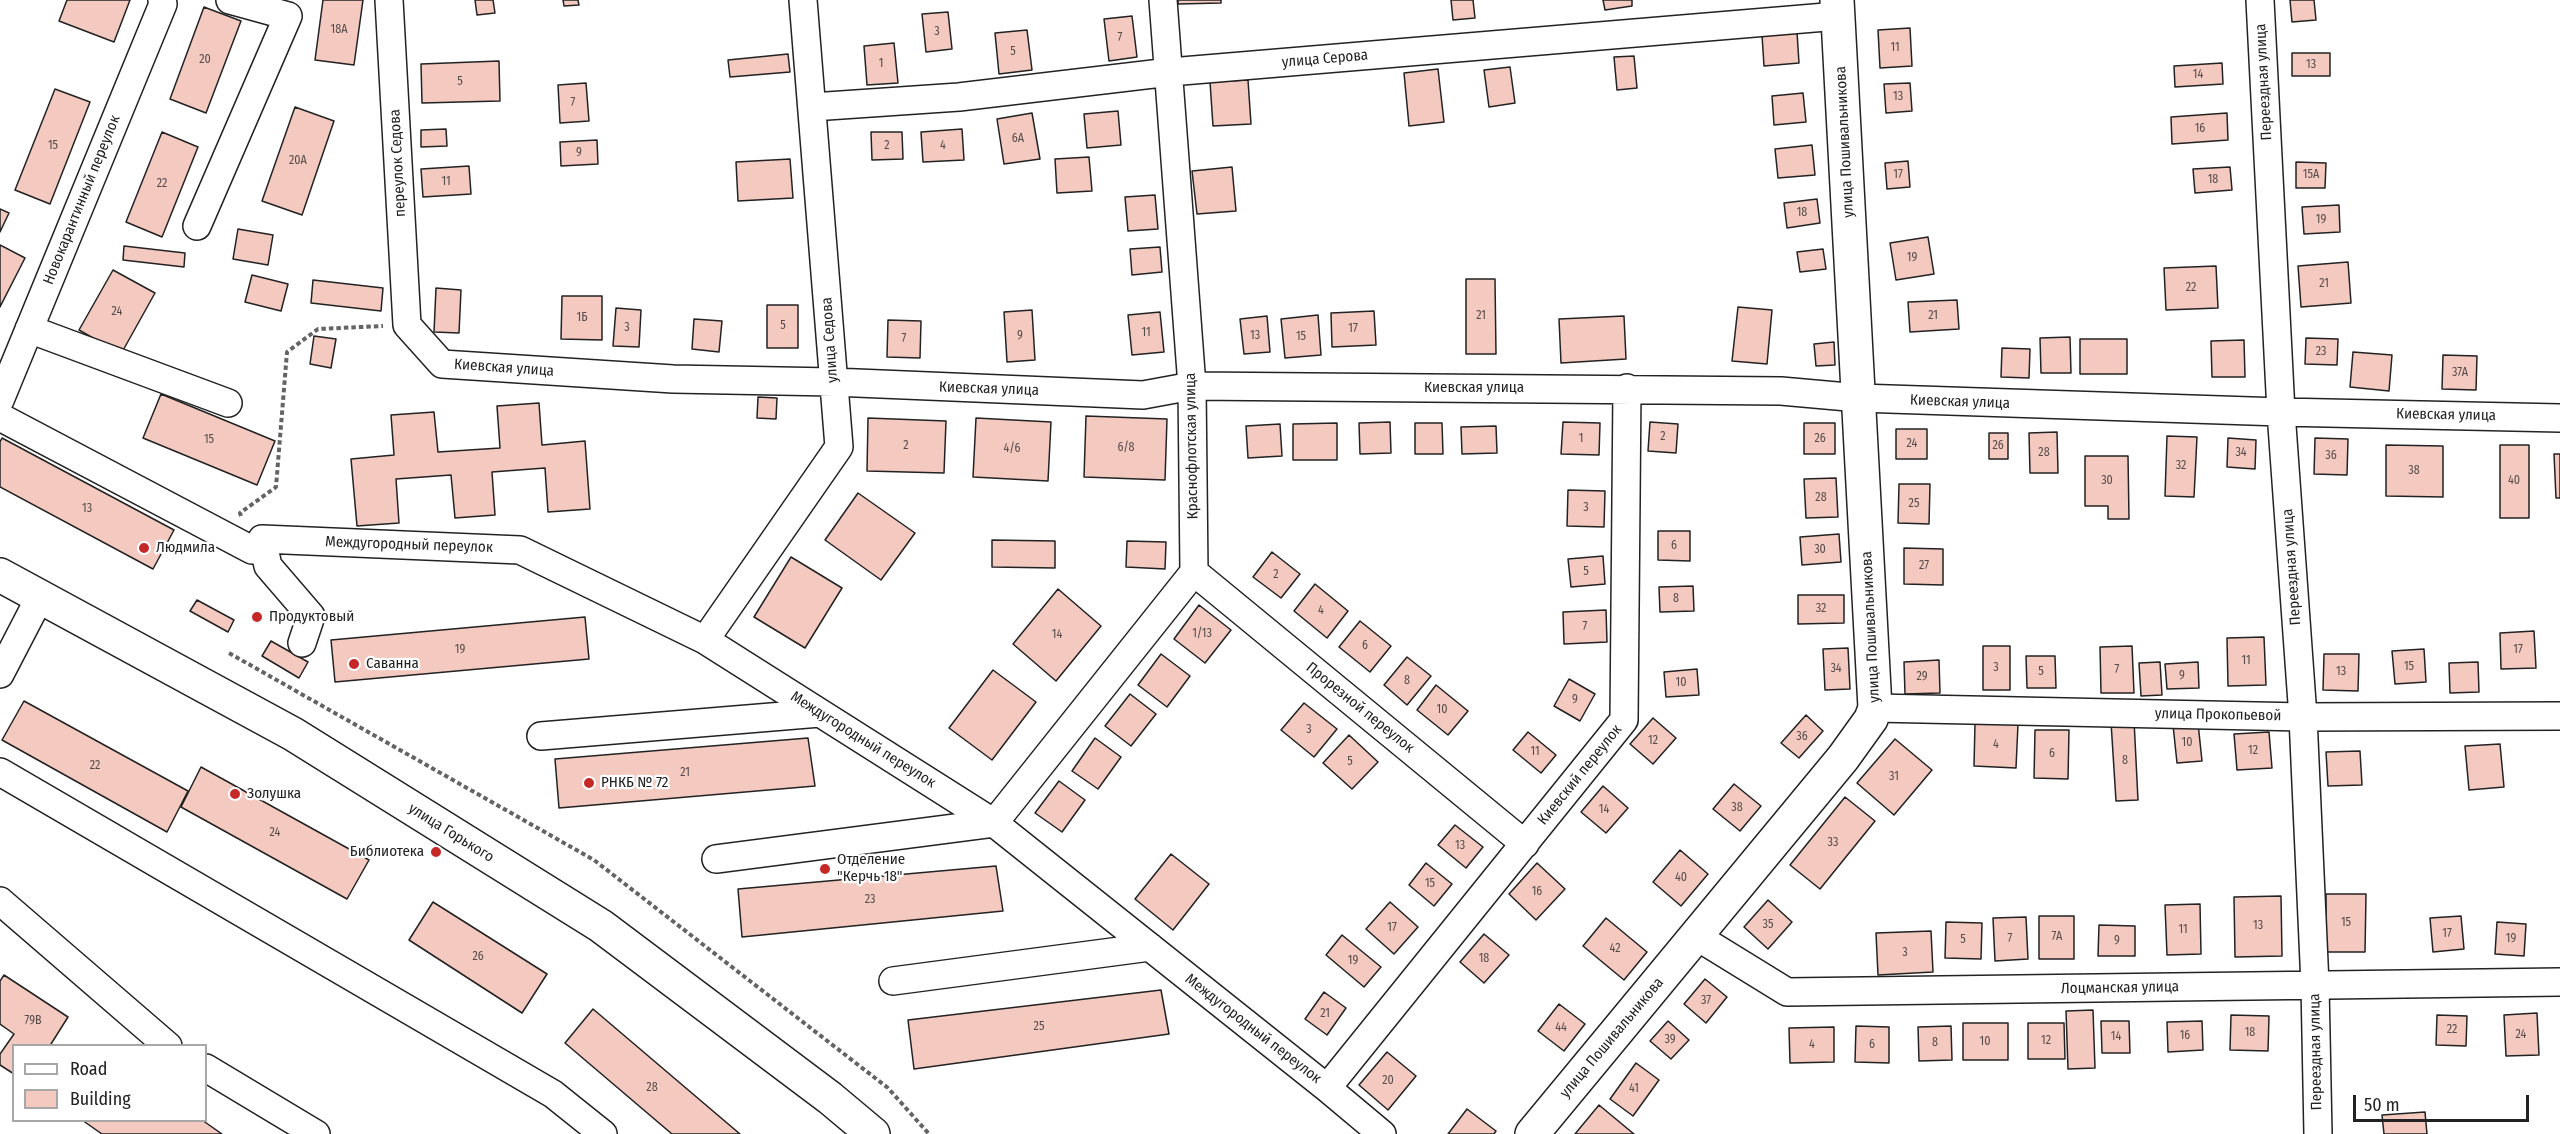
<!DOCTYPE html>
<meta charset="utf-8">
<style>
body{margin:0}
#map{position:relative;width:2560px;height:1134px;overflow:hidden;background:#fff;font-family:"Fira Sans Condensed",sans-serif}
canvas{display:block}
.legend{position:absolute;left:12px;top:1044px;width:195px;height:78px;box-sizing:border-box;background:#fff;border:2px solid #a7a7a7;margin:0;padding:8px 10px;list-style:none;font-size:18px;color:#222}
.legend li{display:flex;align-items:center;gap:12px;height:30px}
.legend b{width:30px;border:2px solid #a7a7a7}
.scale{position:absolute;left:2353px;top:1095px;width:176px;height:27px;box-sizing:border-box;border:3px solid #222;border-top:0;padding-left:8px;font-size:18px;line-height:21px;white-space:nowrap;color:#222;-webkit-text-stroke:4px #fff;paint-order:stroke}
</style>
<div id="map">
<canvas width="2560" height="1134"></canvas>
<ul class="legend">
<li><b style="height:8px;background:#fff"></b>Road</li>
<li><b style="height:16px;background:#f3c9c0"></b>Building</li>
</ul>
<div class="scale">50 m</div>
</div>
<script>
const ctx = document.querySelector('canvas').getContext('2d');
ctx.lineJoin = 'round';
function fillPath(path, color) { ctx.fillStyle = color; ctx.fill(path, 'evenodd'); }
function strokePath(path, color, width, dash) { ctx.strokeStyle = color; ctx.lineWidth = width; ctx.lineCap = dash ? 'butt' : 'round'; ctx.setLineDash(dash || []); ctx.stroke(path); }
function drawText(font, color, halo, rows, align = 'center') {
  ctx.font = font + ' "Fira Sans Condensed",sans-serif'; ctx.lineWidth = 4.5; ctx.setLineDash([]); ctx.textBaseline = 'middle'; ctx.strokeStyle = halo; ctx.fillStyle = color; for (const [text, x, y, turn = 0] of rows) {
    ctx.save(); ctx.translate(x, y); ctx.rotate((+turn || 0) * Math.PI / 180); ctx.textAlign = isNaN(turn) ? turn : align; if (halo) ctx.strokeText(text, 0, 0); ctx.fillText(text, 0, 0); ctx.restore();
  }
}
const building = new Path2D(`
 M67,0H130L114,42L59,21Z
 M323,0H363L354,65L315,60Z
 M475,0H493L495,13L477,15Z
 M563,0H578L579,5L564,6Z
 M1178,0H1221V3L1178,4Z
 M1451,0H1473L1475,18L1453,20Z
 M1603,0H1632V6L1605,10Z
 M2290,0H2314L2316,20L2292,22Z
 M204,7L241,21L206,113L170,99Z
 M948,12L952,49L926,52L922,14Z
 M1132,16L1137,57L1109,61L1104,19Z
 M1910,28L1912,66L1880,68L1878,30Z
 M1027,30L1032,70L999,74L995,33Z
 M1797,32L1799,63L1764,66L1762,35Z
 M894,43L898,83L867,85L864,46Z
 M2292,53H2330V76H2292Z
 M788,54L790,72L730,77L728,60Z
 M1634,56L1637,88L1617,90L1614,57Z
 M499,61L500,101L422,103L421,64Z
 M2222,63L2223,84L2175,87L2174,66Z
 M1510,67L1515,103L1489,107L1484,70Z
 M1438,69L1444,122L1409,126L1404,73Z
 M1248,80L1251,124L1213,126L1210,82Z
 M586,83L589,121L560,123L558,85Z
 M1910,83L1912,111L1886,113L1884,84Z
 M55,89L90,102L50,204L15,190Z
 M1803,93L1806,122L1774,125L1772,96Z
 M295,107L334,121L302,215L262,201Z
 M1118,111L1121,145L1087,148L1084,114Z
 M1032,113L1040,159L1004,164L997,119Z
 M2227,113L2228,140L2172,144L2171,117Z
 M446,129L447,146L421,147V130Z
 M962,129L964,160L923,162L921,132Z
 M162,132L198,147L162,237L126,222Z
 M871,132H902L903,159L872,160Z
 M597,140L598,164L561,166L560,142Z
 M1812,145L1815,175L1778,178L1775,149Z
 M1089,157L1092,191L1057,193L1055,159Z
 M790,159L793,198L738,201L736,162Z
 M1908,161L1910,187L1887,189L1885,163Z
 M2296,162L2326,163L2325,188H2296Z
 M469,166L471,194L423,197L421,169Z
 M1232,167L1236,211L1197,214L1192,171Z
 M2230,167L2232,190L2195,193L2193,169Z
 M1155,195L1158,229L1128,231L1125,197Z
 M1817,199L1820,223L1787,228L1784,203Z
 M2339,205L2340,232L2304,234L2302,207Z
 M0,209L9,213L0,232Z
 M238,229L273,235L268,265L233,259Z
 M1928,237L1934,274L1896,280L1890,243Z
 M0,245L25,258L0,307Z
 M124,246L185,253L184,267L123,260Z
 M1160,247L1162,272L1132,275L1130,249Z
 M1823,249L1826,269L1800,272L1797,252Z
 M2348,262L2351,303L2301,307L2298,266Z
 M2216,266L2218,308L2166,310L2164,268Z
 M113,270L155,293L121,354L79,330Z
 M252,275L288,284L281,311L245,302Z
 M1466,279H1495L1496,354H1466Z
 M313,280L383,288L381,311L311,303Z
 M436,288L461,290L459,333L434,332Z
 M562,296H602V340L561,339Z
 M1957,300L1959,329L1910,332L1908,302Z
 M767,305H798V348H767Z
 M1738,307L1772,310L1767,364L1732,361Z
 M616,308L641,310L639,347L613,346Z
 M1032,310L1035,360L1007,362L1004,312Z
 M1374,311L1376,345L1332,347L1331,313Z
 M1160,312L1164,352L1132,355L1128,315Z
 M1318,315L1321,355L1285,358L1281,319Z
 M1267,316L1270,352L1244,354L1240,319Z
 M1624,316L1626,359L1561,363L1559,319Z
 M694,319L722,321L719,352L692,349Z
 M888,320L921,321L920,358L887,357Z
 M314,336L336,339L331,368L310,364Z
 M2070,337L2071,373H2041L2040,338Z
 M2306,338L2338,339L2337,365L2305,364Z
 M2080,339H2127V374H2080Z
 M2244,340L2245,377H2212L2211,341Z
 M1834,342L1835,365L1816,366L1814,344Z
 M2002,348L2030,349L2029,378L2001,377Z
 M2353,352L2392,355L2389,391L2350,387Z
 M2443,355L2477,356L2476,390L2442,389Z
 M161,394L275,441L257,485L143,438Z
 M758,397L777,398L776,419L757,418Z
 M539,403L542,445L585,441L590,509L548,512L545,468L492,472L495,515L455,518L451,475L396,479L399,523L357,526L351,459L394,455L391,415L434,412L438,452L500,448L497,406Z
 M1086,416L1167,419L1165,480L1084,477Z
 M868,418L946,421L944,473L867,471Z
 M976,418L1051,422L1048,481L973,477Z
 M1390,422L1391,453L1360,454L1359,423Z
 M1563,422L1600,423L1599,455L1561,454Z
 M1650,422L1678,424L1676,453L1648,451Z
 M1337,423V460H1293V424Z
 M1415,423H1442L1443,454H1415Z
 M1804,423H1835V454H1804Z
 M1280,424L1282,456L1248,458L1246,426Z
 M1496,426L1497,453L1462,454L1461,427Z
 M1896,429H1927V459H1896Z
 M2057,432L2058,473H2030L2029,433Z
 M1989,433H2008V459H1989Z
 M2167,436L2197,437L2194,497L2165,496Z
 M2,438L174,530L153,569L0,487V442Z
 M2228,438L2256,440L2255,469L2227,467Z
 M2315,438L2348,439L2347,475L2314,474Z
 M2386,445L2443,446V497L2386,496Z
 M2500,445H2529V518H2500Z
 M2554,454H2560V498H2556Z
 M2085,456H2128L2129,519H2108V506H2085Z
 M1836,478L1838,517L1806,518L1804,479Z
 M1899,484H1930L1929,524L1898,523Z
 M1568,490L1605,491L1604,527L1567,526Z
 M858,493L915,533L881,580L825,540Z
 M1658,531H1690V561L1658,560Z
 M1839,534L1841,562L1802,565L1800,537Z
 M992,540L1055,541V568L992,567Z
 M1127,541L1166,542L1165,569L1126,567Z
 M1904,548L1943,549V585L1904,584Z
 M1272,552L1300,574L1281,598L1253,577Z
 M1603,556L1605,584L1571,587L1568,559Z
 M791,557L842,588L805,648L754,617Z
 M1315,584L1348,611L1327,638L1294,611Z
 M1693,586L1694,611L1660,612L1659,587Z
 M1058,589L1101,626L1056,681L1013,644Z
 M1798,595H1844V623L1798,624Z
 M197,600L234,620L228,632L190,611Z
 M1199,605L1231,630L1205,663L1174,639Z
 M1606,610L1607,642L1564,644L1563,612Z
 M585,617L589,659L335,682L331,640Z
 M1360,621L1391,646L1370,672L1339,647Z
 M2534,631L2536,668L2501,669L2500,633Z
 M2264,637L2266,685L2228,686L2227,638Z
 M271,641L308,662L299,678L262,656Z
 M1983,646H2010V690H1983Z
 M2132,646L2134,693H2101L2100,647Z
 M1848,648L1850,689L1825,690L1823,649Z
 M2424,649L2426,682L2395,684L2392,651Z
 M1161,654L1190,676L1167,707L1138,685Z
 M2324,654H2359L2358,691L2323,690Z
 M2026,656H2055L2056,688H2027Z
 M1407,657L1431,676L1407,705L1384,685Z
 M1939,660L1940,693L1905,694L1904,662Z
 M2160,662L2162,695L2141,696L2139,663Z
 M2198,662L2199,688L2167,689L2165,664Z
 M2478,662L2479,692L2450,693L2449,663Z
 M1697,669L1699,695L1666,697L1664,672Z
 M993,670L1036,702L992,760L949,728Z
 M1569,679L1595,694L1580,721L1554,706Z
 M1436,685L1468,711L1448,735L1417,710Z
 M1130,694L1156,714L1131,746L1105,726Z
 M24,701L188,791L167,832L2,740Z
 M1304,703L1337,729L1314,757L1281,730Z
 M1806,715L1823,731L1799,758L1781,743Z
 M1653,718L1676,738L1653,764L1630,744Z
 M2134,720L2138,800L2116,801L2111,722Z
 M1975,723L2018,724L2016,768L1974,766Z
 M2198,723L2202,761L2177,763L2173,725Z
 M2035,730H2069L2068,779L2034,778Z
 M1528,732L1556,755L1541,773L1513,750Z
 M2269,732L2272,768L2237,770L2234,734Z
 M1349,735L1378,762L1352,789L1323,763Z
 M808,738L815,786L559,808L555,759Z
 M1095,738L1121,757L1098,789L1072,771Z
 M1895,739L1932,770L1894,815L1857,783Z
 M2500,744L2504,787L2469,790L2465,746Z
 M2360,751L2362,785L2328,786L2326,752Z
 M201,767L369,860L347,899L181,807Z
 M1059,781L1085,800L1062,832L1035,813Z
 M1734,784L1761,806L1740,831L1713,809Z
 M1603,786L1628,808L1606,833L1581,812Z
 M1845,797L1875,821L1820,889L1790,865Z
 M1455,825L1483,847L1466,868L1438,845Z
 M1680,850L1708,874L1681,906L1653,882Z
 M1171,854L1209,884L1173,930L1135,899Z
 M1426,863L1452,884L1434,906L1409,885Z
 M1537,863L1565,889L1536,920L1509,894Z
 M996,866L1003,911L742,937L738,889Z
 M2326,894H2366L2365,952H2326Z
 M2281,896L2282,956L2235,957L2234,897Z
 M1768,900L1792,922L1768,949L1744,927Z
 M433,902L547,974L522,1013L409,940Z
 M1390,902L1418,927L1394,954L1366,929Z
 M2200,904L2201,954L2167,955L2165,905Z
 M2039,916H2074V959H2039Z
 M2461,916L2464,949L2433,952L2430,918Z
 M2026,917L2028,959L1995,961L1993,918Z
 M1606,918L1647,952L1624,980L1583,946Z
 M1946,922L1982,923L1981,959L1945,958Z
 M2497,922L2526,924L2524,956L2495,954Z
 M2099,925L2135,926V956H2098Z
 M1931,931L1933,972L1878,975L1876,933Z
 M1484,934L1509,955L1484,983L1460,962Z
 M1342,935L1381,967L1364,987L1326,955Z
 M4,975L68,1017L51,1044L53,1046H14V1074L0,1065V1054L14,1034L0,1024V981Z
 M1705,979L1727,997L1706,1023L1684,1004Z
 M1161,990L1169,1034L914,1069L908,1020Z
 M1324,992L1346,1008L1327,1035L1305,1019Z
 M1559,1004L1585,1024L1564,1051L1538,1031Z
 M593,1009L740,1134H672L565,1043Z
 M2093,1010L2095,1068L2068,1069L2066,1011Z
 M2537,1013L2539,1055L2506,1056L2504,1015Z
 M2231,1015L2269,1016L2268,1051L2230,1050Z
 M2437,1015L2467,1016L2466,1046L2436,1045Z
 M1668,1021L1689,1040L1671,1059L1650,1041Z
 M2101,1021H2129L2130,1053H2102Z
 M2202,1021L2203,1050L2168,1052L2167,1022Z
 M1963,1023H2008V1060H1963Z
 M2028,1023H2064L2065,1059H2028Z
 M1856,1026L1889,1027V1063L1855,1062Z
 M1951,1026L1952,1060L1919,1061L1918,1027Z
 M1834,1027V1062L1790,1063L1789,1028Z
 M1387,1052L1416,1076L1388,1110L1359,1085Z
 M1636,1063L1659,1080L1633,1116L1610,1099Z
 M1599,1105L1634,1134H1575Z
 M1467,1109L1496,1131L1494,1134H1448Z
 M2425,1112L2427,1134H2384L2382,1115Z
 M82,1120H202L222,1134H102Z`);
const path = new Path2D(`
 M241,516L240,513L276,487L287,352L318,329L383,326
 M229,653L594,860L888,1088L929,1134`);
const minor = new Path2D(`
 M389,0L407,325L442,364L673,379L833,382L1143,395L1192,386L1781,391L1859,398L2281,412L2560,418
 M2260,0L2281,412L2303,717L2315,985L2318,1134
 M812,107L959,97L1170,72L1838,16
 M197,226L288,16L230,0
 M29,329L228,403
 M0,400L163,4L162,0
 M0,417L252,550
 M1194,572L1525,844
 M705,640L839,447L803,0
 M302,643L311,616L268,566L262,539L520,550L705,640L994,823L1327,1088L1382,1134
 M0,674L41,595
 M1875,708L2303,717L2560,716
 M541,736L820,713
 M0,772L553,1094L603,1134
 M716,859L994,823L1194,572L1192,386L1163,0
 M0,901L168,1046
 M1696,936L1787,992L2560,982
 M893,981L1150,947
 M206,1068L316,1134
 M1327,1088L1624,720L1627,388`);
const major = new Path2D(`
 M0,575L293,734L601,926L830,1098L873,1134
 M1532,1134L1843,758L1871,719L1875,708L1837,0`);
const markers = [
 [144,548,6,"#c62828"],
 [257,617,6,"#c62828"],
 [354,664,6,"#c62828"],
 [589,783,6,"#c62828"],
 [235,794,6,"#c62828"],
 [436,852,6,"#c62828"],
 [825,869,6,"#c62828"]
];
const numberNames = [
 ["18А",339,30],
 ["3",937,32],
 ["7",1120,38],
 ["11",1895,48],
 ["5",1013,52],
 ["20",205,60],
 ["1",881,64],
 ["13",2311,65],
 ["14",2198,75],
 ["5",460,82],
 ["13",1898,97],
 ["7",573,103],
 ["16",2200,129],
 ["6А",1018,139],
 ["15",53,146],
 ["2",887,146],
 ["4",943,146],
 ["9",579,153],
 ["20А",298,161],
 ["17",1898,175],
 ["15А",2311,175],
 ["18",2213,180],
 ["11",446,182],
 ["22",162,184],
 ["18",1802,213],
 ["19",2321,220],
 ["19",1912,258],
 ["21",2324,284],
 ["22",2191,288],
 ["24",117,312],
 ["21",1481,316],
 ["21",1933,316],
 ["1Б",582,318],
 ["5",783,326],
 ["3",627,328],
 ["17",1353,329],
 ["11",1146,333],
 ["9",1020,336],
 ["13",1255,336],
 ["15",1301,337],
 ["7",904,339],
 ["23",2321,352],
 ["37А",2460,373],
 ["2",1663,437],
 ["1",1581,439],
 ["26",1820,439],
 ["15",209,440],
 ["24",1912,444],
 ["2",906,446],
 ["26",1998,446],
 ["6/8",1126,448],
 ["4/6",1012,449],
 ["28",2044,453],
 ["34",2241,453],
 ["36",2331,456],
 ["32",2181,466],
 ["38",2414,471],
 ["30",2107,481],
 ["40",2514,481],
 ["28",1821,498],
 ["25",1914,504],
 ["3",1586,508],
 ["13",87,509],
 ["6",1674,546],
 ["30",1820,550],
 ["27",1924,566],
 ["5",1586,572],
 ["2",1276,575],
 ["8",1676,599],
 ["32",1821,609],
 ["4",1321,611],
 ["7",1585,627],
 ["1/13",1202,634],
 ["14",1057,635],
 ["6",1365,646],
 ["19",460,650],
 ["17",2518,650],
 ["11",2246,661],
 ["15",2409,667],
 ["3",1996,668],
 ["34",1836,669],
 ["7",2117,670],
 ["5",2041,672],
 ["13",2341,672],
 ["9",2182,676],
 ["29",1922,677],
 ["8",1407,681],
 ["10",1681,683],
 ["9",1575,700],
 ["10",1442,710],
 ["3",1309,730],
 ["36",1802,737],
 ["12",1653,741],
 ["10",2187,743],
 ["4",1996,745],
 ["12",2253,751],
 ["11",1535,752],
 ["6",2052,754],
 ["8",2125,761],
 ["5",1350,762],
 ["22",95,766],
 ["21",685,773],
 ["31",1894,777],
 ["38",1737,808],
 ["14",1604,810],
 ["24",275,833],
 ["33",1833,843],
 ["13",1460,846],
 ["40",1681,878],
 ["15",1430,884],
 ["16",1537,892],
 ["23",870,900],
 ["15",2346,923],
 ["35",1768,925],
 ["13",2258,926],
 ["17",1392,928],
 ["11",2183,930],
 ["17",2447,934],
 ["7А",2057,937],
 ["7",2010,939],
 ["19",2511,939],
 ["5",1963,940],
 ["9",2117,941],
 ["42",1615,949],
 ["3",1905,953],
 ["26",478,957],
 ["18",1484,959],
 ["19",1353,961],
 ["37",1706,1001],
 ["21",1325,1014],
 ["79В",33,1021],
 ["25",1039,1027],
 ["44",1561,1028],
 ["22",2452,1030],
 ["18",2250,1033],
 ["24",2521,1035],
 ["16",2185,1036],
 ["14",2116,1037],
 ["39",1670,1040],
 ["12",2046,1041],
 ["10",1985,1042],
 ["8",1935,1043],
 ["4",1812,1045],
 ["6",1872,1045],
 ["20",1388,1081],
 ["28",652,1088],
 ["41",1634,1089]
];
const streetNames = [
 ["улица Серова",1325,59,-5],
 ["Переездная улица",2264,82,-93],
 ["улица Пошивальникова",1845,142,-93],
 ["переулок Седова",398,163,-93],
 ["Новокарантинный переулок",82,200,-68],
 ["улица Седова",830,340,-94],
 ["Киевская улица",504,368,4],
 ["Киевская улица",1474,388],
 ["Киевская улица",989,389,2],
 ["Киевская улица",1960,402,2],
 ["Киевская улица",2446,415,1],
 ["Краснофлотская улица",1192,446,-91],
 ["Междугородный переулок",409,545,2],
 ["Переездная улица",2292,567,-94],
 ["улица Пошивальникова",1871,627,-93],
 ["Прорезной переулок",1360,708,39],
 ["улица Прокопьевой",2218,715,1],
 ["Междугородный переулок",863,740,32],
 ["Киевский переулок",1580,775,-51],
 ["улица Горького",451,833,32],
 ["Лоцманская улица",2120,988,-1],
 ["Междугородный переулок",1253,1029,38],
 ["улица Пошивальникова",1612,1038,-50],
 ["Переездная улица",2316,1052,-91]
];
const poiNames = [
 ["Людмила",156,548],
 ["Продуктовый",269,617],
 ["Саванна",366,664],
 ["РНКБ № 72",601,783],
 ["Золушка",247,794],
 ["Библиотека",424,852,"right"],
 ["Отделение",837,860],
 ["\"Керчь 18\"",837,877]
];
fillPath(building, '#f3c9c0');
strokePath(building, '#222', 1.5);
strokePath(minor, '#222', 30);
strokePath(major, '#222', 36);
strokePath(path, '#646464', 4, [4.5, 3]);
strokePath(minor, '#fff', 27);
strokePath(major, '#fff', 33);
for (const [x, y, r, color] of markers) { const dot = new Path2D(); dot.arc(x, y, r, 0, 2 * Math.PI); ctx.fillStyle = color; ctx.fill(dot); strokePath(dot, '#fff', 2); }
drawText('12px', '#564c4a', null, numberNames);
drawText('15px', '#222', '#fff', streetNames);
drawText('15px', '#222', '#fff', poiNames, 'left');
</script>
